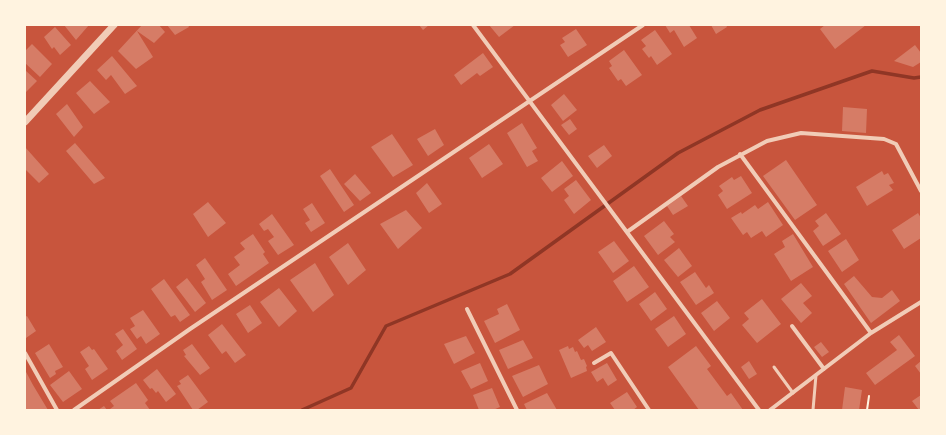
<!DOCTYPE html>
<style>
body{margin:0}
#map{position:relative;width:946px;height:435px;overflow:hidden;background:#c8553d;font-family:"Source Serif 4",serif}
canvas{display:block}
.frame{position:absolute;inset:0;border:26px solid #fff3e0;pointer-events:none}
</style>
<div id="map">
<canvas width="946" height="435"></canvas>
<div class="frame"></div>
</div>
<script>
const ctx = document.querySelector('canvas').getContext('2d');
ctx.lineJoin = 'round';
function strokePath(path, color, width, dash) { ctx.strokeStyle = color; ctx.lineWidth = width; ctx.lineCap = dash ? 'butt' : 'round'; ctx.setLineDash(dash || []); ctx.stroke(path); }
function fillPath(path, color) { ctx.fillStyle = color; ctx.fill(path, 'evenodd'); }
const stream = new Path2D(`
 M302,410L351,388L386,326L510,274L678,153L760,110L872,71L914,78L921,77`);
const building = new Path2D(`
 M64,25H89L76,40Z
 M142,25H159L165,32L154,43L137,31L153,57L136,69L118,51Z
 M167,25H188L189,27L175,35Z
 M419,25H429L423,30Z
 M489,25H515L499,37Z
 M665,25H689L697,38L684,47L674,30L670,33Z
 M711,25H726L727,27L716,34Z
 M825,25H866L835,49L820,29Z
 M55,27L71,45L60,55L54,47L52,49L44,37Z
 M576,29L587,45L568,57L560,45L565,42L562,38Z
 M655,30L672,54L657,65L651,56L649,58L642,49L646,46L641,40Z
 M32,44L52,64L40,77L25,63V51Z
 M915,45L921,53V62L913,67L894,61Z
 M624,50L642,75L626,86L621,79L618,81L609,68L612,66L609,61Z
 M483,53L493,67L480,76L477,73L461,85L454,75Z
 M112,56L137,86L125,94L111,75L106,80L97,70Z
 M25,70L37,81L25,93Z
 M90,81L110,102L94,114L76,93Z
 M564,94L577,110L563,121L551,105Z
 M67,104L83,127L74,137L56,114Z
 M843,107L867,109L866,133L842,131Z
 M570,119L577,129L569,135L561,125Z
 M522,123L537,148L532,151L538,161L527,167L507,133Z
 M435,129L444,145L428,156L417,139Z
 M392,134L413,165L393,177L371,147Z
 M75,143L105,178L94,184L66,151Z
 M489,144L503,164L482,178L469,158Z
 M604,145L612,156L597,168L588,156Z
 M25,147L49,174L39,183L25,169Z
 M786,160L817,205L795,220L763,176Z
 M562,161L573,176L552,192L541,178Z
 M330,169L354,205L344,212L320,176Z
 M882,171L884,175L888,173L894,183L889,185L893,190L867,206L856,187Z
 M355,174L371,193L360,201L344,184Z
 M741,176L752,193L727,209L718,195L723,191L719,186L732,177L734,180Z
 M576,180L591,200L574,214L564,200L569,196L564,189Z
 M427,183L442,204L429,213L416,193Z
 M681,196L688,206L673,215L667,206Z
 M208,202L226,223L208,237L193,214Z
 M768,202L783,225L766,237L762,231L751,238L747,232L743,235L731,218L741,212L742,214L755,205L758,209Z
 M312,203L325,223L311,232L305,223L310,220L303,209Z
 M406,210L422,228L398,249L380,224Z
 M826,213L841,234L823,246L813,231L819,226L815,221Z
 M918,213L921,218V238L904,249L892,230Z
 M272,214L294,245L278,255L268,241L274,237L268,229L264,231L259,224Z
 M664,221L674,234L670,237L675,242L658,255L644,236Z
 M253,234L265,252L263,254L269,263L236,286L228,274L240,265L234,257L245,249L240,243Z
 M793,234L813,267L791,281L774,254L785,247L782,241Z
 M846,239L859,260L842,272L828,251Z
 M614,241L629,261L613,273L598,252Z
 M348,243L366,270L348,285L329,257Z
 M679,248L692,266L678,277L664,260Z
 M205,258L227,290L212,300L201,282L205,279L196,265Z
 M315,263L334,295L313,312L290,280Z
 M634,266L649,287L627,302L613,281Z
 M695,272L706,288L709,285L714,293L696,305L680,282Z
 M854,276L872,297L882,298L892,290L900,301L871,323L844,284Z
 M187,278L206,303L195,312L176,287Z
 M164,279L190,315L180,322L175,315L171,317L151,289Z
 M801,283L812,296L803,303L812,313L801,323L781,299Z
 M279,288L297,311L279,327L260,302Z
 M655,292L667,309L651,321L639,304Z
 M762,299L781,324L757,343L742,325L749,319L744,313Z
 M717,301L730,318L714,331L701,313Z
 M507,304L520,330L495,343L484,321L499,314L497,309Z
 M250,305L262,323L248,333L236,314Z
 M143,310L160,334L146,344L141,336L137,339L130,329L135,326L130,318Z
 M27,316L36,331L26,338L25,317Z
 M674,316L686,334L668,347L655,329Z
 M222,324L246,355L235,363L226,351L222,354L208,335Z
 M596,327L606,342L592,351L588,345L584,348L578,340Z
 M123,329L137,349L122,360L116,351L123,345L115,334Z
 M899,335L915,356L875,385L866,373L897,350L890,342Z
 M466,336L475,353L454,364L444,344Z
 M523,340L533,358L508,369L499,350Z
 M821,342L829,352L822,357L814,347Z
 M49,344L63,367L55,371L56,374L50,378L35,353Z
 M192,344L210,368L200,375L184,356L186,355L183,350Z
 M89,346L92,350L94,349L108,369L92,380L85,369L89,366L80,352Z
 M568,346L569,349L573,347L575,352L577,351L581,360L584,359L587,366L586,367L587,371L571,378L559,350Z
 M696,346L711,366L707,369L727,396L731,393L743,410H699L668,367Z
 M749,361L757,374L749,379L741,367Z
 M921,361V374L915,366Z
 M480,363L488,381L471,389L461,371Z
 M607,363L617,380L608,386L603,378L597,382L591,372Z
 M539,365L548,384L523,397L512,376Z
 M157,369L176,394L166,402L158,391L156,393L152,388L150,389L143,380Z
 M25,370L33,385L48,410H26L25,408Z
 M69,371L82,389L63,402L50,385Z
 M188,375L208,402L197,410H193L177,386L181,384L179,381Z
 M136,383L148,400L145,403L150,410H111L110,409L114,406L110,401Z
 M845,387L862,390L859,410H842Z
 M492,388L500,407L493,410H479L473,395Z
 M627,392L637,407L633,410H615L610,403Z
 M547,393L557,410H527L524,404Z
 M921,395V409L919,410L912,401Z
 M104,406L107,410H98Z`);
const path = new Path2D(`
 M867,410L869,396`);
const service = new Path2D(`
 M774,367L793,393
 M813,410L816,375`);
const minor = new Path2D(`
 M473,25L759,410
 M740,154L871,333
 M627,232L718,167L767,141L801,133L884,139L896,144L921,191
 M467,309L517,410
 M792,326L824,369
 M25,353L57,410
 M594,363L611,353L649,410
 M74,410L190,329L643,25
 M770,410L871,333L921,302`);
const tertiary = new Path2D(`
 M25,122L114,25`);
strokePath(stream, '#8f3625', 3.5);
fillPath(building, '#d67c66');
strokePath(path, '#fff3e0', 2);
strokePath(service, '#f1ccb7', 3);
strokePath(minor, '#f1ccb7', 4);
strokePath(tertiary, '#f1ccb7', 7);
</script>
